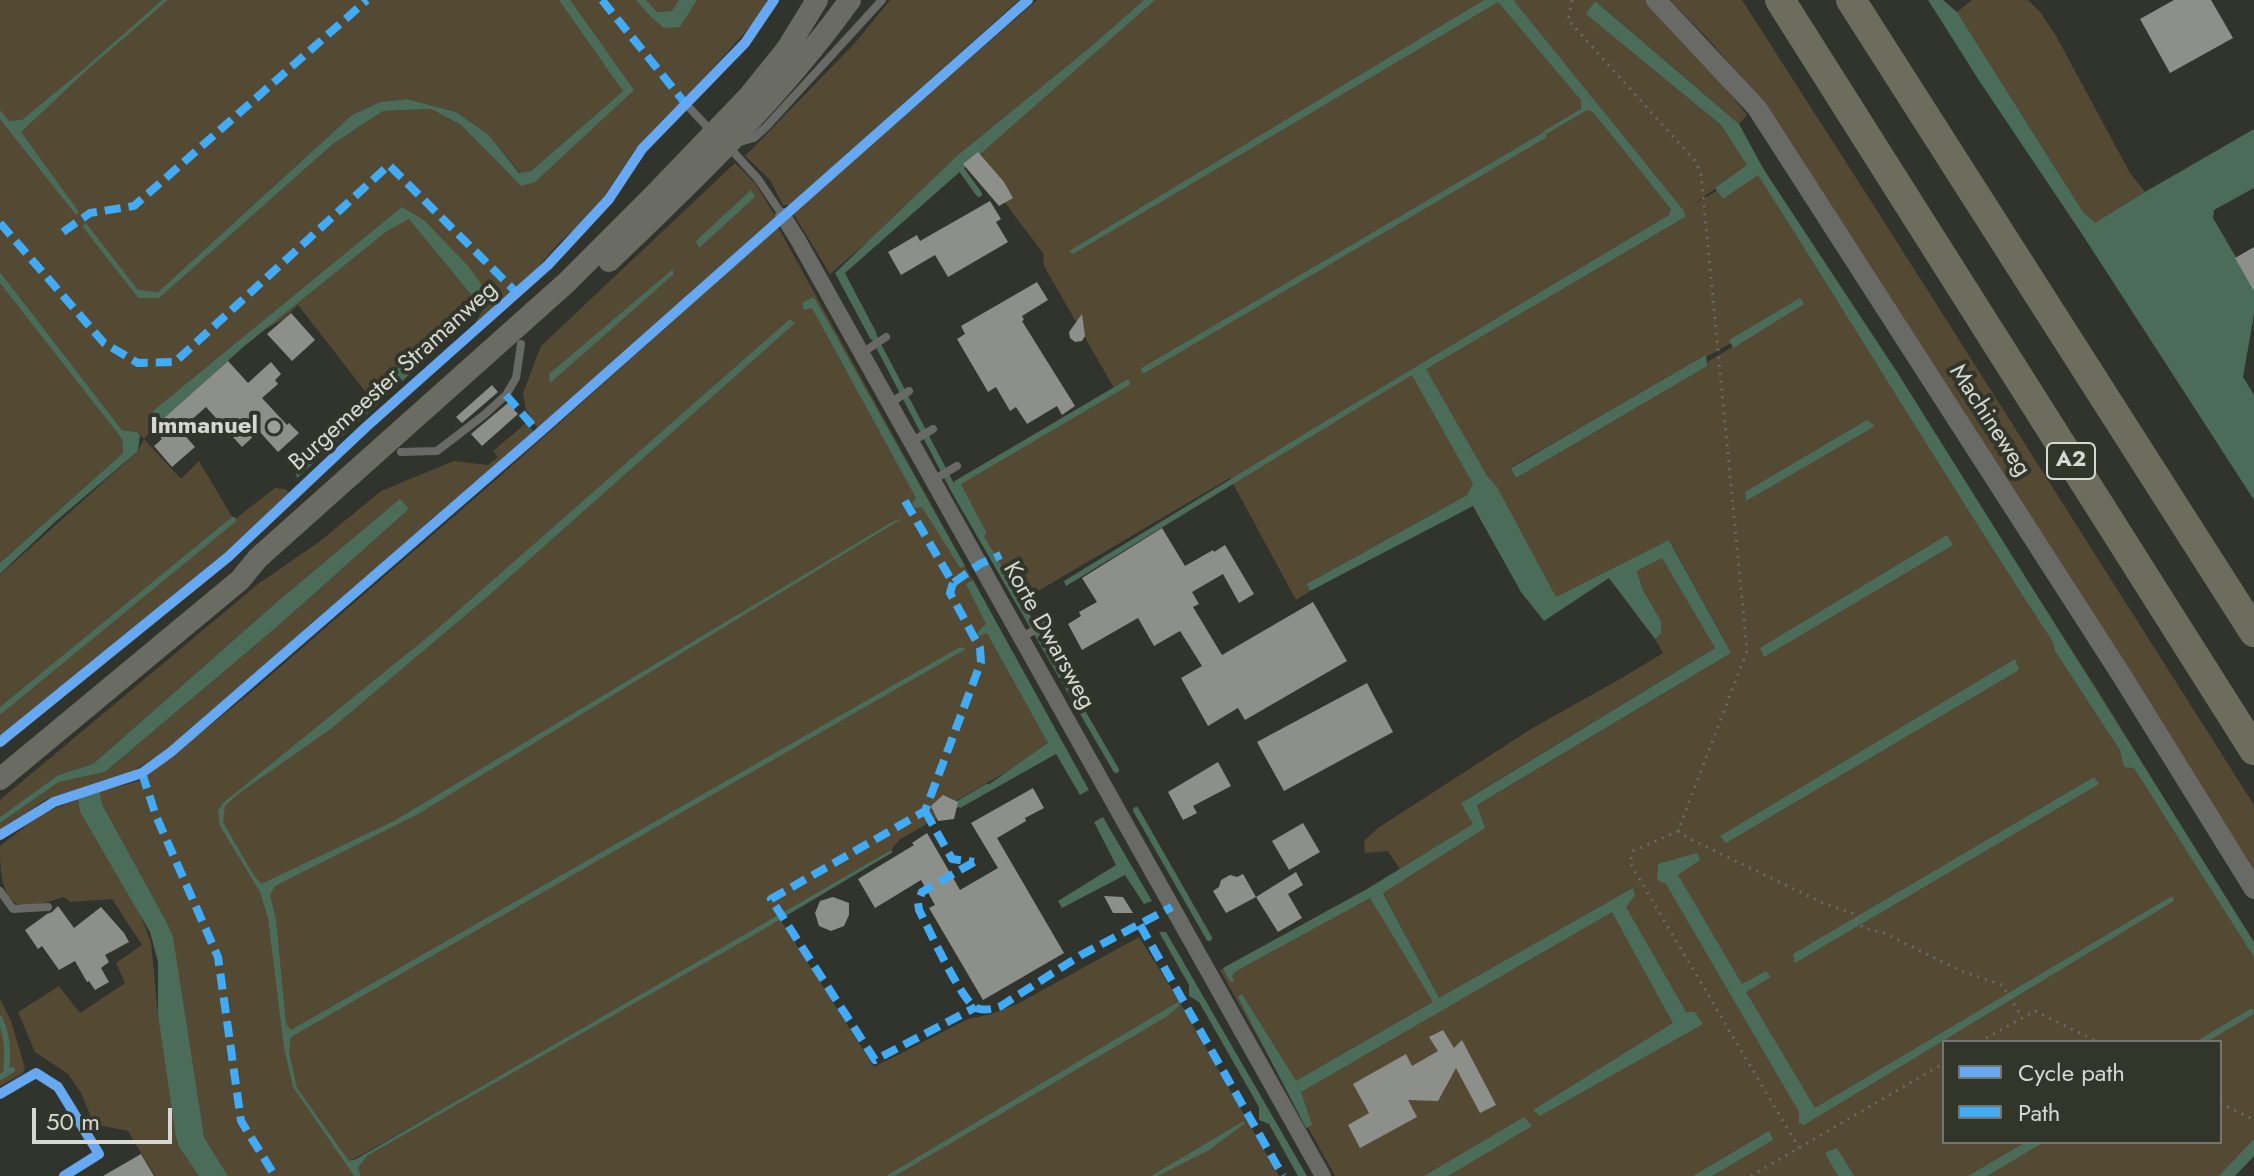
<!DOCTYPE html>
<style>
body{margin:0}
#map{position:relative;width:2254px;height:1176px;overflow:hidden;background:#31332d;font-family:Jost,sans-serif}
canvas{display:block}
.legend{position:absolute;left:1942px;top:1040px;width:280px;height:104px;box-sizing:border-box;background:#32362a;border:2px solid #74776d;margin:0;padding:10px 14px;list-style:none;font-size:24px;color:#d6d8d1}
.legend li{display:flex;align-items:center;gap:16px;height:40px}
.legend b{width:40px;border:2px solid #74776d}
.scale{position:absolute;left:32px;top:1108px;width:140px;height:36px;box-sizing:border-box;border:4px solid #d6d8d1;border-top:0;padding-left:10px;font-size:24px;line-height:28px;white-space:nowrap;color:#d6d8d1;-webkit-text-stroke:6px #32362a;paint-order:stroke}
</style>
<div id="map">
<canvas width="2254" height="1176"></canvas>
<ul class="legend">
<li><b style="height:10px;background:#66a8f1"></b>Cycle path</li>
<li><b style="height:10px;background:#42abf6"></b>Path</li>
</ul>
<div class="scale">50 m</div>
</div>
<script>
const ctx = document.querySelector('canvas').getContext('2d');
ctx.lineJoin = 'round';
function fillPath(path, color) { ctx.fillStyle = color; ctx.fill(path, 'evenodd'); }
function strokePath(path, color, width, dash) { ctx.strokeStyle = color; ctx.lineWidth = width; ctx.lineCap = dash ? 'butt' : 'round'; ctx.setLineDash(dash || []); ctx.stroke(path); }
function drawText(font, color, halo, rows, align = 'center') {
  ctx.font = font + ' Jost,sans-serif'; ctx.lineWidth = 8; ctx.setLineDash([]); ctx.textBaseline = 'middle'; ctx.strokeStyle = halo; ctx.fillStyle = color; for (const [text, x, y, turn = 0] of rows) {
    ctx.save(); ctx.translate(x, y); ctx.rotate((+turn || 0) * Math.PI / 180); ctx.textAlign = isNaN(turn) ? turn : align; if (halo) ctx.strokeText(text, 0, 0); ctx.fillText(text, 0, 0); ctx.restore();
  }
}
const green = new Path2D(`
 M0,0H162L46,105L168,0H565L623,91L531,171L520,173L489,135L456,112L407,99L380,102L352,115L158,292L138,291L86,224L83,226L138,298H158L333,144L383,111L431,109L461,125L521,186L634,90L567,0H767L758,18L687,97L634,151L604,197L580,224L559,243L532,274L473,327L486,304L488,294L413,223L473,297L368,395L298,305L283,319L264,330L243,347L159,423L144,439L181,479L199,461L234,520L275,488L285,489L291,494L221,556L0,739V575L138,451L144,439L137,432L122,430L0,272Z
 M890,0H1019L790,205H783L770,180L745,156L855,43Z
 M1037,0H1647L1695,51L1747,115L1739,124L1595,1L1587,14L1721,125L1748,165L1694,204L1761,165L2100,694L2254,944V1148L2228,1176H1335L1220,970L1370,898L1434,989L1383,892L1484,826L1477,805L1731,653L1670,541L1640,557L1556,598L1467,495L1308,584L1310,591L1296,600L1230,478L1016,604L950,485L1114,388L1044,266L1043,253L969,155L830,274L793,213ZM1802,303L1803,304L1516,478L1511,467ZM1944,1042H2220V1142H1944Z
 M1670,0H1742L1883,220L2254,805V872L1806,174L1768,107L1708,39Z
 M1972,0H2028L2040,12L2055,34L2130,173L2145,192L2095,224L2083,212L1957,12Z
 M735,163L755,183L776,217L538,428L530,419L531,417L526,410L523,393L541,346Z
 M778,227L1061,740L956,801L958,806L899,840L891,850L514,1070L350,1161L360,1176H228L204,1137L165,919L102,804L100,792L142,780L250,693L498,478Z
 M0,282L122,439L123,453L0,563Z
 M526,423L534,432L164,752L130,773L45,800L0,831V823L59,782L105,772L278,626L409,509L400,500L278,601L93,764L58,775L0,817V800L258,584L319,542L381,491L454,461L488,465L498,457L493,451Z
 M1662,557L1715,648L1462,802L1474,824L1400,869L1388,851L1365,853L1364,841L1378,828L1531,729L1620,679L1663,653L1655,639L1661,634V621L1642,588L1637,571Z
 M78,799L80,812L139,912L151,942L158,1015L179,1147L199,1176H155L128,1131L94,1124L81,1093L68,1074L35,1052L18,1012L59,986L80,1013L125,983L116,963L142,945L112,899L70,902L64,897C53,900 37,906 25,906C0,904 0,866 0,846L41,814Z
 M780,919L874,1067L968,1019L991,1014L1019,1003L1139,937L1178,999L1279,1176H361L358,1168L367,1156Z
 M0,999L11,1021L25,1068L23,1073L0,1086Z`);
const water = new Path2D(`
 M162,0H168L86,71L21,132L79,212L76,215L0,119V110L9,121L22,120L86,67Z
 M559,0H570L634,90L535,182L521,186L461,125L431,109L383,111L333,144L159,298H138L82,226L86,223L138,290L158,292L352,115L380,102L407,99L456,112L489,135L519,173L531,171L623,91Z
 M636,0H646L657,12L672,11L679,0H697L680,27L664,28L650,16Z
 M1144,0H1155L845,273L877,334L871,340L835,273L957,156L1093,45Z
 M1484,0H1516L1514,1L1684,211L1685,217L1426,369L1487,476L1497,487L1556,597L1669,540L1731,653L1477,805L1485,828L1383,893L1439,998L1633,888L1635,895L1626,907L1686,1012H1695L1703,1024L1540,1116L1533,1110L1673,1023L1612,912L1301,1092L1312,1125L1306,1128L1238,997L1242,994L1296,1081L1433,1002L1370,898L1236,971L1232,976L1234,981L1230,982L1223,968L1367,889L1473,824L1461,803L1715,648L1662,558L1637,571L1642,588L1661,621V634L1655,639L1609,578L1544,621L1521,592L1473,506L1310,591L1307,584L1467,495L1473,484L1412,375L1066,586L1064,581L1329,419L1669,215L1671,209L1593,112L1587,110L1538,139L1544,131L1581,109V100L1498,2L1073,254L1069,251Z
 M1928,0H1943L1957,12L2083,212L2095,223L2145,192L2254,129V188L2214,210L2213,218L2254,288V314L2243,377L2254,395V500L2082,234L1980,82Z
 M1595,1L1739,124L1764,170L1897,372L2254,942V957L2134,768L2124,767L2120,750L2055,651L2053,642C1952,488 1857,330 1758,175L1723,199L1715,188L1747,165L1721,125L1586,14Z
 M751,190L755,197L699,248L696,241Z
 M402,207L424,220L469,267L488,294L486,304L297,478L294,467L473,297L409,219L387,231L243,347L159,423L153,411Z
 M673,269V275L550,383L549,374Z
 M0,272L122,430L137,432L140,435L138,451L56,521L0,574V563L123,453L122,439L0,283Z
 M814,297L965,566L960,568L922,507L915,508L912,504L916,498L812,308L804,310L802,303Z
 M1800,298L1804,304L1733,348L1729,340Z
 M790,319L795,323L487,597L332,728L238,794L225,806L223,822L253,874L261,884L394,821L892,522L903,518L418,814L275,886L270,895L276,920L286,1024L291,1030L960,647L966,649L291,1037L289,1052L297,1088L349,1161L356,1159L891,850L893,852L754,935L367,1156L358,1168L361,1176H354L293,1087L284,1048L268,918L260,892L220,826L218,811L223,803L435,631Z
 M1706,355L1707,366L1516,478L1511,468Z
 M1867,420L1875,426L1746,501L1745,492Z
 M400,499L409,509L278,626L105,772L59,782L0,823V817L58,775L93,764L278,601Z
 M1947,535L1953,545L1764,657L1760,648Z
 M973,580L1089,790L1080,795L1056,754L960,808L958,806L1048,743L987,633L977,637L978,632L986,624L966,584Z
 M2015,659L2019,670L1726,843L1720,836Z
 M2094,777L2099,784L1795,963L1793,954Z
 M100,792L102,804L165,919L173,937L204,1137L228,1176H199L179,1147L176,1137L158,1015V962L150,932L80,812L78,799Z
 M1103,817L1152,901L1144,904L1125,875L1062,908L1058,901L1116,865L1094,822Z
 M1697,853L1700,860L1678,875L1742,984L1766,971L1771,977L1746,992L1815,1108L2172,896L2174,901L1804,1125L1799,1123V1112L1666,884L1657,880L1658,864Z
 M1159,932H1166L1307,1176H1298L1269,1124L1259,1120V1107L1199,1002L1189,996V985Z
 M1178,1002L1180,1005L1166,1017L895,1176H886Z
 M1524,1117L1532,1126L1448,1176H1424Z
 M1244,1121V1124L1209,1150L1158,1176H1151Z
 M1769,1131L1773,1140L1712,1176H1693Z
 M2254,1139V1156L2235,1176H2219Z
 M2026,1142H2044L1987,1176H1968Z
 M1837,1148L1854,1176H1838L1825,1153Z`);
const stream = new Path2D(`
 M961,169L979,194
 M874,337L955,492L1116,770
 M1144,370L1543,136
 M983,533L957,483L1127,383
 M0,711L233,520
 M956,805L987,787
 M1136,810L1209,938
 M0,1019C8,1038 8,1053 6,1073
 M2201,1042L2251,1012
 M0,1077L12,1070`);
const building = new Path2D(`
 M2174,0H2211L2233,38L2170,73L2140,19Z
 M978,152L1004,182L1013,198L999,206L963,164Z
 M990,201L1001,219L996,222L1008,242L948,277L935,255L901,275L888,252L917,235L920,241Z
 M2254,247V291L2235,258Z
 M1037,282L1048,300L1022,316L1024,320L1022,321L1075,406L1062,415L1057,406L1027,424L1016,407L1010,411L996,387L988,392L957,339L965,334L961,326Z
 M291,313L315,340L292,361L267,334Z
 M1082,314L1085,336L1082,341L1075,342L1070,338L1069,332Z
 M228,361L248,383L271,362L281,374L275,380L278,384L262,398L287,425L289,423L299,433L278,452L259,431L242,447L206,407L180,430L195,447L172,467L154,446L162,439L153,428Z
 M492,385L498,392L462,423L456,417Z
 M508,403L518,414L482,446L471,434Z
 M1162,528L1185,566L1213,550L1214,552L1225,545L1254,594L1239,603L1223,574L1192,592L1199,604L1193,607L1222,655L1313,602L1347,661L1245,720L1238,708L1208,726L1181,678L1202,666L1180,631L1154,646L1138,618L1082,650L1068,624L1081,616L1079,612L1097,602L1082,578Z
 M1367,683L1393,732L1284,791L1257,742Z
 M1218,762L1231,786L1193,806L1197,813L1183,820L1168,792Z
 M1033,788L1044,808L1025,818L1026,821L997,838L1064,953L983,1000L929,908L935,905L921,880L875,908L858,879L914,845L912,843L927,833L960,890L998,868L971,823Z
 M943,795L958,802L954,819L938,821L931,806Z
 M1303,823L1320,852L1289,870L1272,841Z
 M1296,872L1303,885L1288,894L1302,918L1278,932L1256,897L1226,913L1213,891L1219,887L1221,880L1230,875L1237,877L1243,874L1256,897Z
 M1104,896L1123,897L1133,913H1113Z
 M833,897L849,903V915L844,926L831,931L819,926L815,913L820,901Z
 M58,906L74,928L101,907L124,933L129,942L105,955L109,962L101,968L109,982L95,990L89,981L87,982L75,961L59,970L42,946L38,949L25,930L47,914L52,912Z
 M1443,1030L1454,1048L1462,1040L1496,1105L1480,1113L1456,1068L1438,1101L1408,1100L1417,1117L1360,1148L1348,1125L1369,1113L1353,1084L1406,1054L1412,1066L1438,1051L1429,1037Z
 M141,1154L154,1176H103Z`);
const path = new Path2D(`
 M1572,0L1568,20L1696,162L1701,175L1747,651L1678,831L1633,851L1630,863L1799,1148
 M1678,831L1690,839L1823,903L1852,913L1863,928L1884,933L1959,970L2002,985L2022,1017
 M1979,1042L2035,1011L2098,1042
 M2220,1103L2254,1120
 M1751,1176L1944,1063`);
const service = new Path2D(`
 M685,103L712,132
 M740,142L754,138L766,127L882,0
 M728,146L758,179L783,216
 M862,353L886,337
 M890,403L909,391
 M911,442L933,429
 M401,452L437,451L484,415L506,395L516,378L521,344
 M933,480L957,466
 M1021,638L1046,623
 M0,891L13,909L48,907`);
const minor = new Path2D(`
 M783,216L798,240L1323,1176`);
const tertiary = new Path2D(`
 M1656,0L1757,108L2122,676L2254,889`);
const secondary = new Path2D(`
 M609,261C695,179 780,97 850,0
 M0,779L240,580L258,558L566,283L655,194L750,95L787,49L817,0`);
const motorway = new Path2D(`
 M1780,0L2254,750
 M1851,0L2254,632`);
const quiet = new Path2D(`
 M602,0L685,103
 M0,223L104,343L138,363L175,362L389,165L517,293
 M63,232L90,213L134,206L367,0
 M506,395L539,433
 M905,501L953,583L980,564L1001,555
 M953,583L950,593L980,648L981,662L925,811L771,899L875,1060L976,1007
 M142,773L156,816L218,957L241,1121L275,1176
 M925,811L952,859L974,862
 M974,862L922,892L918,902L919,910C929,929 961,1000 976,1008C984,1011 993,1009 1001,1006L1081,955L1172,907
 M1140,925L1283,1176`);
const cycleway = new Path2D(`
 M0,742L228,557L366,427L548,265L609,199L642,149L745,43L774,0
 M0,835L54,802L142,773L171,752L539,433L1028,0
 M0,1094L36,1073L58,1087L99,1154L64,1176`);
const markers = [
 [274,427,8,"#9c9e98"]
];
const shields = [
 [2071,461,48]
];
const shieldNames = [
 ["A2",2071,461]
];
const streetNames = [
 ["Burgemeester Stramanweg",394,377,-42],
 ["Machineweg",1989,421,57],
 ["Korte Dwarsweg",1048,636,61]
];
const poiNames = [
 ["Immanuel",258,427]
];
fillPath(green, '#544932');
fillPath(water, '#4a6c59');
strokePath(stream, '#4a6c59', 6);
fillPath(building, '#8d908a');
strokePath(path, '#686a65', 3, [2, 6]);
strokePath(service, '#696a66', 8);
strokePath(minor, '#696a66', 16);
strokePath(tertiary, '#696a66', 20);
strokePath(secondary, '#6a6b63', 22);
strokePath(motorway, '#6d6d5d', 30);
strokePath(quiet, '#42abf6', 8, [16, 8]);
strokePath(cycleway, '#66a8f1', 10);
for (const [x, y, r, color] of markers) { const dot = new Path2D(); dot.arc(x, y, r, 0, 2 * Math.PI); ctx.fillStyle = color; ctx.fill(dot); strokePath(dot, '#32362a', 3); }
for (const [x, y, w] of shields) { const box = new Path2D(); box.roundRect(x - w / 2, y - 18, w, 36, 6); ctx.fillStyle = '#32362a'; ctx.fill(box); strokePath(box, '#d6d8d1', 2); }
drawText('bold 22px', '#d6d8d1', null, shieldNames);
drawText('24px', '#d6d8d1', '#32362a', streetNames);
drawText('bold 24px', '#d6d8d1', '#32362a', poiNames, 'right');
</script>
